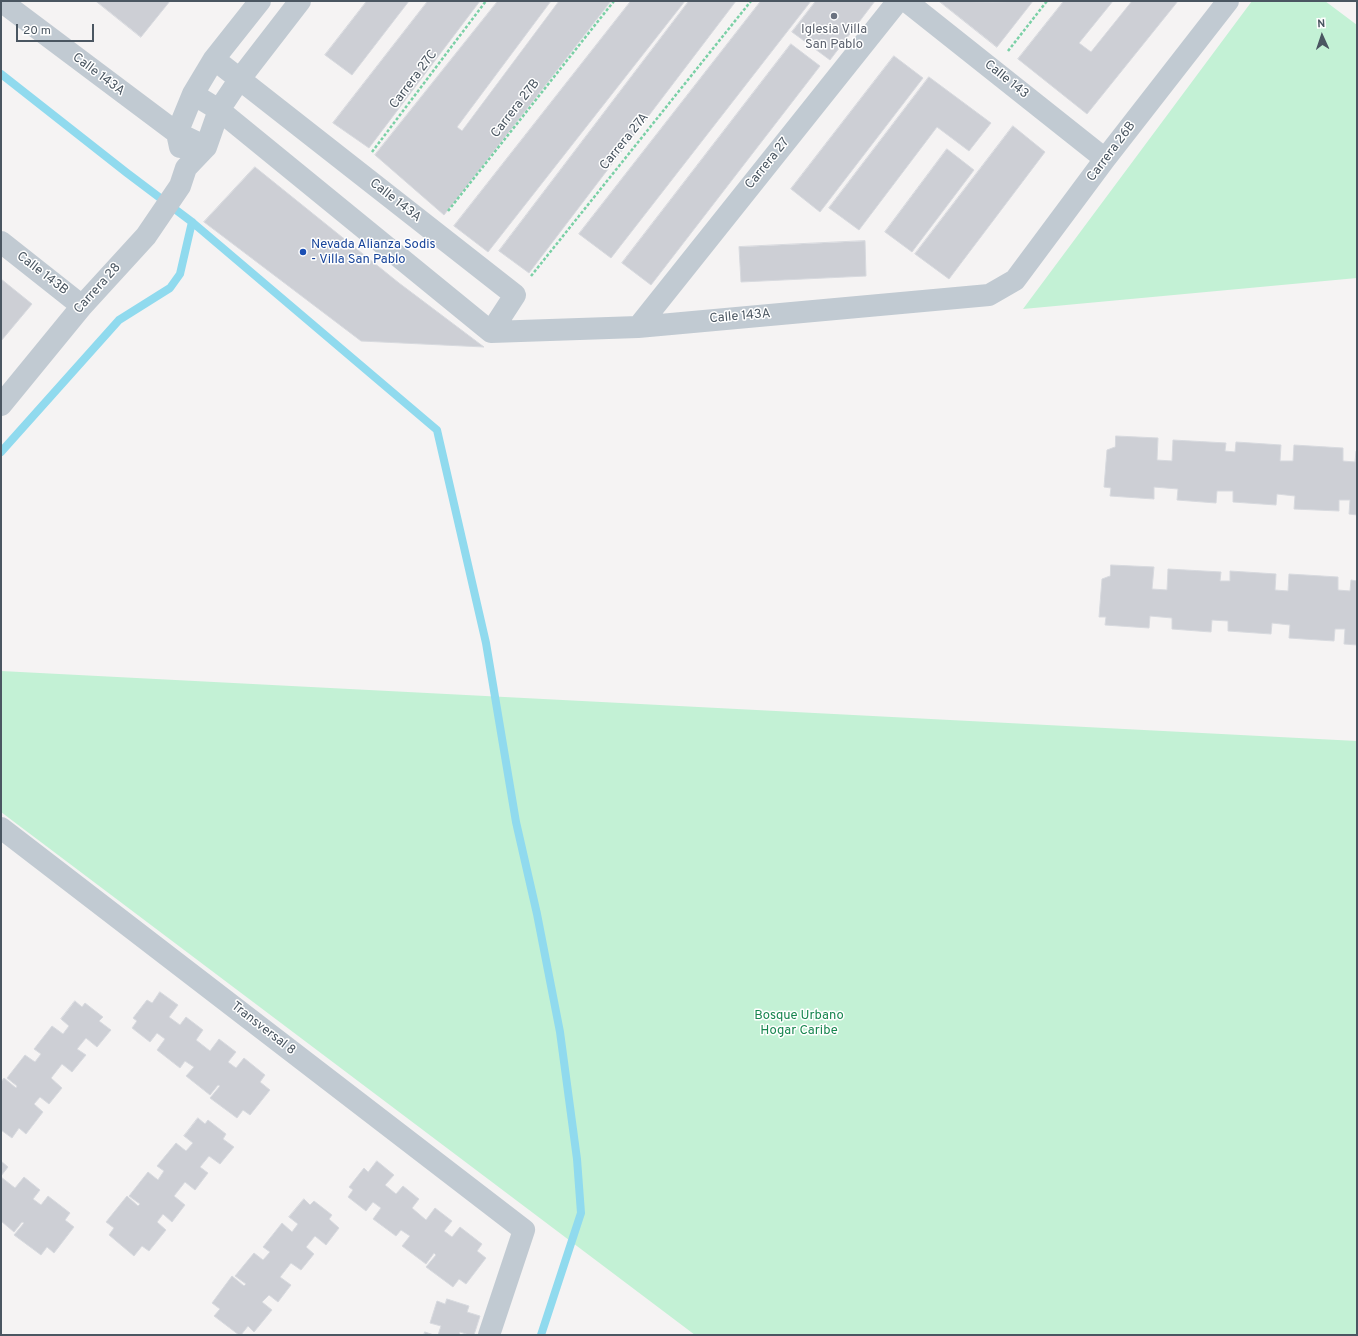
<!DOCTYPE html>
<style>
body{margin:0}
#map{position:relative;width:1358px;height:1336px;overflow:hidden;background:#f5f3f3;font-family:Overpass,sans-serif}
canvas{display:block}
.frame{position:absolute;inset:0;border:2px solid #4a5661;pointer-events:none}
.north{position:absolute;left:1302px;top:16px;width:40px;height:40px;-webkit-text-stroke:3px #fff;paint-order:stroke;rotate:357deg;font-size:11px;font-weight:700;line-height:16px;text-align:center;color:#4a5661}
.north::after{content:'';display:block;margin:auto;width:14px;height:18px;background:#4a5661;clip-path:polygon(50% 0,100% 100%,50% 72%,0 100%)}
.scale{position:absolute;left:16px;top:24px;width:78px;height:18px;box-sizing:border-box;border:2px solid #4a5661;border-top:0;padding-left:5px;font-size:12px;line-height:14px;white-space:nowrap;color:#4a5661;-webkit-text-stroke:3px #fff;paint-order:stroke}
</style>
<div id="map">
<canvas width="1358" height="1336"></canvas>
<div class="frame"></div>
<div class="north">N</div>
<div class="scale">20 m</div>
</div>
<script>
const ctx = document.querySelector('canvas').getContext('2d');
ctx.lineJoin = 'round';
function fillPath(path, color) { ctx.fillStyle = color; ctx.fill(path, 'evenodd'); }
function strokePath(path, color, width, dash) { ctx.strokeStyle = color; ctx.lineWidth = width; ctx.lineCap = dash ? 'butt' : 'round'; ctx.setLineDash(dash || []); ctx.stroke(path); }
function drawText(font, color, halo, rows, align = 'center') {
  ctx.font = font + ' Overpass,sans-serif'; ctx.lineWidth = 3; ctx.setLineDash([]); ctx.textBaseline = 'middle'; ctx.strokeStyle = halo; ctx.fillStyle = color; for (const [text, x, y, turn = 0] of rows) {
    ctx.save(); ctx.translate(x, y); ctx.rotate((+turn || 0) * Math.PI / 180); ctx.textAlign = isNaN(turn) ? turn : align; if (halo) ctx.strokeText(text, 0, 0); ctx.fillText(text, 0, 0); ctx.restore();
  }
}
const green = new Path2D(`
 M1252,1H1325L1357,25V278L1023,309Z
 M1,671L1357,741V1335H695L1,812Z`);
const stream = new Path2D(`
 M1,74L127,173L192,222L437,430L486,643L516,822L537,914L560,1032L577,1159L581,1213L541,1335
 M1,452L119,320L170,288L180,274L192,222`);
const building = new Path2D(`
 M96,1H170L141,37Z
 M367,1H409L352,75L325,55Z
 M428,1H480L369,148L333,123Z
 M498,1H551L457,127L462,131L559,1H611L444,215L375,155Z
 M631,1H685L488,252L454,226Z
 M689,1H736L529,273L499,251Z
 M761,1H811L611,258L579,234Z
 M816,1H875L830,60L792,32Z
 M939,1L995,2L1033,1L997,47Z
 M1064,1H1113L1079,43L1091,52L1132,1H1178L1087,114L1018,59Z
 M791,44L820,66L651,285L622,263Z
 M894,56L923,78L820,212L791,189Z
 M929,77L991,123L969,151L937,127L859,230L829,208Z
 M1013,126L1045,152L949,279L915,254Z
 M947,149L974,170L912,252L885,232Z
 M255,167L399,283L484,347L361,341L204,222Z
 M865,241L866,276L741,282L739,247Z
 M1,279L32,304L1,341Z
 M1116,436L1158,438L1157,460L1172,461L1173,440L1226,443L1225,451L1235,452L1236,442L1281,445L1280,461H1293L1294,445L1343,448V461L1355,462L1356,451H1357V515L1349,514L1350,500H1339V511L1294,509L1295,496L1277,494L1276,505L1233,502V491H1217L1216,503L1177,500L1178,489L1154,487V499L1110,496L1111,488L1104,487L1107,450L1115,447Z
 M1111,565L1154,567L1152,589L1167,590L1168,569L1221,572L1220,581H1230V571L1276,574L1275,590L1288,591L1289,574L1338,577V590L1350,591L1351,580L1357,581V645L1344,644L1345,629H1335L1334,641L1289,638L1290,625L1272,623L1271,634L1228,631V621L1212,620L1211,632L1172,629V618L1150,616L1149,628L1105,625L1106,617H1099L1102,579L1110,576Z
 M160,992L178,1005L169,1017L180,1025L186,1017L203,1030L196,1040L210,1051L219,1039L236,1052L228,1062L236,1068L244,1058L265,1075L260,1082L270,1090L250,1115L243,1110L237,1118L210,1098L220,1086L218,1085L210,1095L186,1076L194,1067L185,1061L180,1068L157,1050L165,1039L157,1033L150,1042L132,1028L137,1021L133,1018L147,1000L152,1003Z
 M75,1001L82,1007L85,1003L103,1017L99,1021L111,1030L97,1047L86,1038L77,1049L86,1055L72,1072L62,1064L51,1078L62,1088L49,1104L40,1097L34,1104L43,1112L26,1134L19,1128L12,1138L1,1130V1082L4,1078L16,1088L17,1086L7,1078L25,1055L35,1062L41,1054L34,1049L52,1026L63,1034L69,1026L61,1019Z
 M198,1118L205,1124L208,1120L226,1134L223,1139L234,1147L220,1164L209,1156L200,1167L208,1173L195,1190L185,1182L174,1196L185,1205L172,1222L163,1214L157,1222L166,1230L149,1251L142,1246L134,1256L109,1235L114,1228L106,1222L127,1196L138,1206L140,1204L129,1196L148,1172L158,1180L164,1171L157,1166L176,1143L186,1151L193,1143L184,1136Z
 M1,1161L8,1167L1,1176Z
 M377,1161L394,1175L385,1185L396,1194L403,1186L419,1199L412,1208L426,1220L435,1208L452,1221L444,1231L452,1237L460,1227L482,1244L477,1251L486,1258L466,1284L459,1279L453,1287L426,1267L436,1255L434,1253L426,1264L402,1246L410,1236L401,1230L396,1236L373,1219L381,1208L373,1202L366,1211L348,1197L353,1190L349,1187L364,1168L368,1172Z
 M1,1177L15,1188L24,1177L40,1190L33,1199L41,1205L48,1196L70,1213L65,1220L74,1227L54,1253L47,1247L41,1255L14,1235L24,1223L22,1222L14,1232L1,1221Z
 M304,1199L310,1205L314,1201L332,1215L329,1219L339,1228L326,1245L315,1236L306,1247L314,1254L301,1270L291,1263L280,1277L291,1285L278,1302L269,1295L262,1302L272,1310L254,1332L248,1326L241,1335H239L214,1316L220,1309L212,1303L232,1276L244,1286L246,1284L235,1276L254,1253L263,1260L270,1252L263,1247L282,1223L292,1232L298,1224L289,1217Z
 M447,1299L469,1306L467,1312L480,1316L474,1335H469L460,1332L459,1335H438L441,1326L430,1323L437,1301L445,1304Z
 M425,1332L434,1335H424Z`);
const path = new Path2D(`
 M1008,51L1047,1
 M372,152L486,1
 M448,211L614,1
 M531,276L751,1`);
const minor = new Path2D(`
 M1,1L177,133L206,147
 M906,1L1105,159
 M214,59L515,295L491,332
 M193,94L219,110L491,332L638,327L989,295L1015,280L1105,159L1228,1
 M180,147L177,133L193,94L214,59L260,1
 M1,242L82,306
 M638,327L898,1
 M1,405L82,306L146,236L180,186L186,168L206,147L219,110L239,80L300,1
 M1,828L524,1230L489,1335`);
const markers = [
 [834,16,4,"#6b7280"],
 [303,252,4,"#1a4fb4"]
];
const worshipNames = [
 ["Iglesia Villa",834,30],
 ["San Pablo",834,45]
];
const streetNames = [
 ["Calle 143A",98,75,37],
 ["Carrera 27C",414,80,-53],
 ["Calle 143",1006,80,39],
 ["Carrera 27B",516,109,-52],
 ["Carrera 27A",625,142,-51],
 ["Carrera 26B",1112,152,-53],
 ["Carrera 27",768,164,-51],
 ["Calle 143A",395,201,38],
 ["Calle 143B",42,274,38],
 ["Carrera 28",98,289,-48],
 ["Calle 143A",740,317,-5],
 ["Transversal 8",263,1029,38]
];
const transitNames = [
 ["Nevada Alianza Sodis",311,245],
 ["- Villa San Pablo",311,260]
];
const parkNames = [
 ["Bosque Urbano",799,1016],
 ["Hogar Caribe",799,1031]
];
fillPath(green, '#c3f1d5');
strokePath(stream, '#90daee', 8);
fillPath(building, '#cdcfd5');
strokePath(building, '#d7d9de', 1);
strokePath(path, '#7ad0a6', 2.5, [3, 2]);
strokePath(minor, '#c1cad2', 22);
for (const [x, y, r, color] of markers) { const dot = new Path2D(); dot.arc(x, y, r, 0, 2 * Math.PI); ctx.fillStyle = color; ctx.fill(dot); strokePath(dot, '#fff', 1.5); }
drawText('13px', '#5b616d', '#fff', worshipNames);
drawText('13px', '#4a5661', '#fff', streetNames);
drawText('13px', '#164399', '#fff', transitNames, 'left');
drawText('13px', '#17864f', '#fff', parkNames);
</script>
